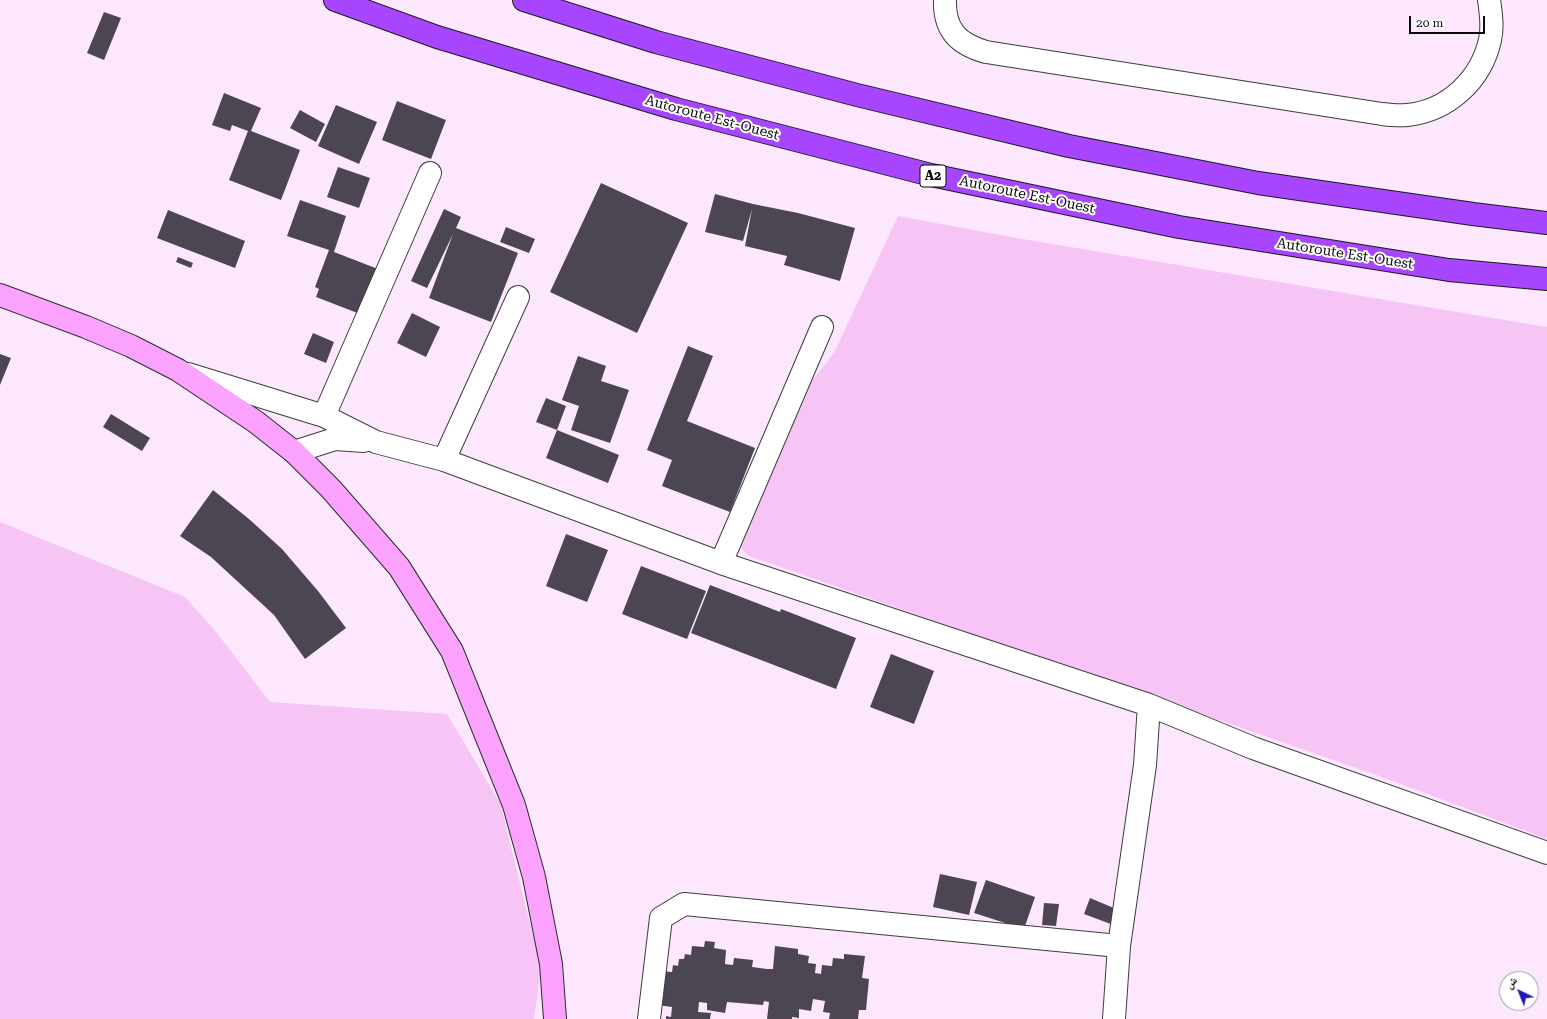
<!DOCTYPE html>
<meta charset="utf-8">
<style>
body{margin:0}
#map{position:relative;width:1547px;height:1019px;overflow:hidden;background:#fce7ff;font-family:"Roboto Serif","Noto Naskh Arabic",serif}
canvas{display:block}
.north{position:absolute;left:1499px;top:971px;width:40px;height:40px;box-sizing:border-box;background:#fff;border:1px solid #9d9d9d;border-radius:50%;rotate:317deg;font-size:11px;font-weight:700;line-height:16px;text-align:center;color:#0a0a0a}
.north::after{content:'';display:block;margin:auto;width:14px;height:18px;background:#1d1ac2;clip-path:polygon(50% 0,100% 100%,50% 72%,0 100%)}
.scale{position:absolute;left:1409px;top:16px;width:76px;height:18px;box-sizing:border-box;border:2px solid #0a0a0a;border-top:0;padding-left:5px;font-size:12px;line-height:14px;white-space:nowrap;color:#0a0a0a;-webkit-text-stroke:3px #fff;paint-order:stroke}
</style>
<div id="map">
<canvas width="1547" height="1019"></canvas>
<div class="north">ش</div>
<div class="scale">20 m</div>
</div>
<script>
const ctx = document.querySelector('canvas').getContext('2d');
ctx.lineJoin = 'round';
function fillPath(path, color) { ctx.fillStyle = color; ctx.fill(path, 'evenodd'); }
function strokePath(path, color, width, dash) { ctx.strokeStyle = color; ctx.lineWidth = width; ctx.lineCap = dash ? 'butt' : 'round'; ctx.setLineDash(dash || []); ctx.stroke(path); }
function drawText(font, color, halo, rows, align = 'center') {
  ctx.font = font + ' "Roboto Serif",serif'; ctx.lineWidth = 4; ctx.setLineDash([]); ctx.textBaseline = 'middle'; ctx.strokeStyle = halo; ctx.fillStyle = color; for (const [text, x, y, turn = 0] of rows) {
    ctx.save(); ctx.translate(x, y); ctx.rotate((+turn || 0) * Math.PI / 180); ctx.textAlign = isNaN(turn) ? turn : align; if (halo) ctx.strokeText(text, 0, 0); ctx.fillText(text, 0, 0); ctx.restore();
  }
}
const farmland = new Path2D(`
 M898,216L1011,237L1547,327V839L1382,777L749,556L740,547L803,392L834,353Z
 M0,522L185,597L217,633L270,702L447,714L500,803L541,968L534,1019H0Z`);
const building = new Path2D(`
 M104,12L121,18L104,60L87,53Z
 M224,93L261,108L251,131L300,150L281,200L229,180L248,131L232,125L230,131L212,125Z
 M397,101L446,120L431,159L382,140Z
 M336,105L377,122L359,164L318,146Z
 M300,110L325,124L316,142L290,128Z
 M338,167L370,178L359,208L327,197Z
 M601,183L688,223L637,333L550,292Z
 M715,194L753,204L798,213L855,228L840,281L784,265L787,256L745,246L752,209L743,241L705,232Z
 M300,200L346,216L334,252L378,269L360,314L316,297L319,289L315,287L329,250L287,236Z
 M444,209L461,217L456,228L518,253L491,322L429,298L453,234L427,288L411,281Z
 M168,210L245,241L235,268L157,238Z
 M506,227L535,239L529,253L500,242Z
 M178,257L193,263L191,268L176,262Z
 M412,313L440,327L426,357L397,343Z
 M313,333L334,342L326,363L304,354Z
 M688,346L713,356L687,421L755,448L730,512L662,486L672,460L647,450Z
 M0,354L11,358L0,385Z
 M578,356L606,366L601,381L629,390L610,443L571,430L579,406L562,400Z
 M546,398L566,406L557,430L536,422Z
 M111,414L150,438L142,451L103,427Z
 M557,430L619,455L608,483L546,458Z
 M213,490L249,519L282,549L318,591L346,628L305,659L274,615L211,557L180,536Z
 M566,534L608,550L587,602L546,586Z
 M641,566L706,591L687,639L622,614Z
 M710,585L780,612L781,609L856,638L836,689L691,633Z
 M891,654L934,671L914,724L870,707Z
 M940,874L977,882L969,915L933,907Z
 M986,880L1035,897L1024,929L974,913Z
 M1090,898L1121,911L1116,926L1084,914Z
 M1044,903L1059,904L1056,926L1042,925Z
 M705,941L715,942L714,948L726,950L725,964L733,965L734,958L753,960L752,967L767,969H773L775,946L798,949V954L809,956L808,963L816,964L815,973L821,974L822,965L832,966L833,958L844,959V954L865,956L862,978L869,979L866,1010H859L858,1019H829L830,1013L823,1012L825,1001L813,999L811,1011L799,1009V1018L792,1017V1019H767L769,1002L764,1001L763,1005L727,1002L725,1013L707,1010V1003L699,1002L698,1012L711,1013L710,1019H666V1016L671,1017L672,1007L657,1005L661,971L672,972L673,965L678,966L679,959H684L685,954L691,955L692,946L704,947Z`);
const street = new Path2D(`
 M945,0C944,30 958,44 986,52L1382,114C1390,115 1399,116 1407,115C1448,111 1481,80 1490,40C1493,27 1491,13 1489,0
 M188,374L324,416L376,442L444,460L721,563L1149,705L1253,748L1547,853
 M324,416L430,173
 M294,452L335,439L364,441
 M444,460L518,297
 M721,563L822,327
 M649,1019L661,918L684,904L1119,946L1145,765L1149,705
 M1114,1019L1119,946`);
const secondary = new Path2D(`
 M0,295L86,327L131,346L178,370L256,422L294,452L331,489L399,567L452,651L514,805L534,877L551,964L555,1019`);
const highway = new Path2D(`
 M335,0L437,37L676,109L931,175L1179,227L1449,270L1547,279
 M524,0L656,42L857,95L1069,146L1258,183L1473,214L1547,223`);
const shields = [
 [933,176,26]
];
const shieldNames = [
 ["A2",933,176]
];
const streetNames = [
 ["Autoroute Est-Ouest",712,118,15],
 ["Autoroute Est-Ouest",1027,195,12],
 ["Autoroute Est-Ouest",1345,254,9]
];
fillPath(farmland, '#f6c5f6');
fillPath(building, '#4c4653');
strokePath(street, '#3d3d3d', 24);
strokePath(secondary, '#2c2c2c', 24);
strokePath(highway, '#1b1b1b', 24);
strokePath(street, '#fff', 22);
strokePath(secondary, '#fba2ff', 22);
strokePath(highway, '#a745ff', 22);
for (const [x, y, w] of shields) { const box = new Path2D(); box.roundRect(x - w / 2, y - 11, w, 22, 3); ctx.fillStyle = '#fff'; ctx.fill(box); strokePath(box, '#0a0a0a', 1); }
drawText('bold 13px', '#0a0a0a', null, shieldNames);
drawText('14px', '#0a0a0a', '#fff', streetNames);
</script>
